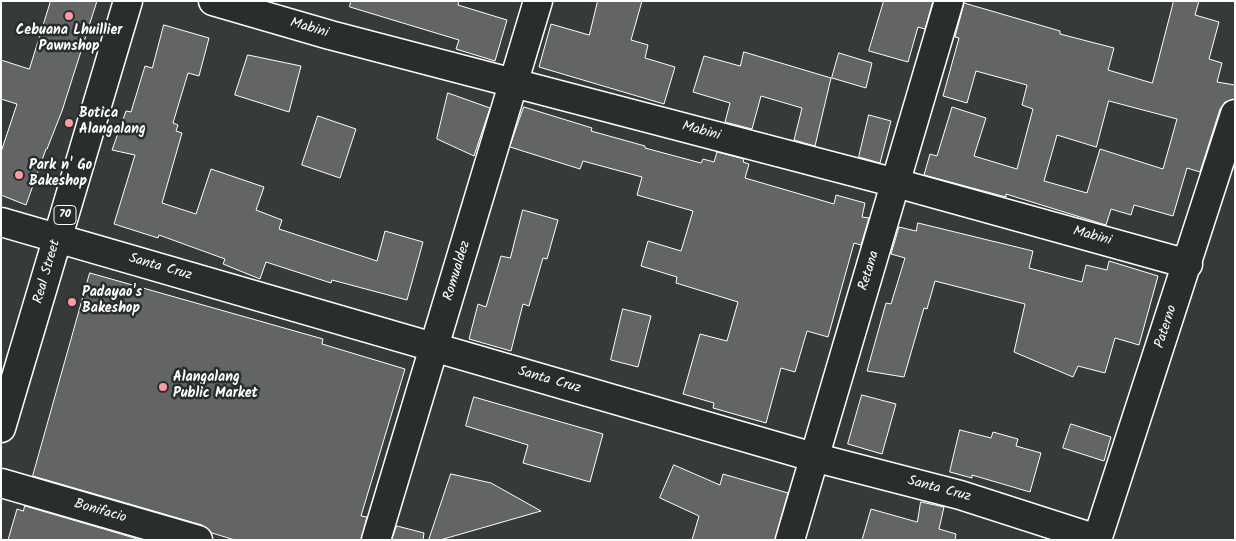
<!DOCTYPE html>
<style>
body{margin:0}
#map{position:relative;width:1236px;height:541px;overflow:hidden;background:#373a3b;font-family:Kalam,sans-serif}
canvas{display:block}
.frame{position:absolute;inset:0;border:2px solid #fff;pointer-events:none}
</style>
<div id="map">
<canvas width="1236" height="541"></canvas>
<div class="frame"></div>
</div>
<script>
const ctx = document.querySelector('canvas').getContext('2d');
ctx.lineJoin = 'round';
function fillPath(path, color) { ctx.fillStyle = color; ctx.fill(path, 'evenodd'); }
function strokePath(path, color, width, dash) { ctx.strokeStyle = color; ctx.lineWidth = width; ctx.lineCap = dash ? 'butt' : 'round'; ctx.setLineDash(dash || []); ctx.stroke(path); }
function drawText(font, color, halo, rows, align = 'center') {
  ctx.font = font + ' Kalam,sans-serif'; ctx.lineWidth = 5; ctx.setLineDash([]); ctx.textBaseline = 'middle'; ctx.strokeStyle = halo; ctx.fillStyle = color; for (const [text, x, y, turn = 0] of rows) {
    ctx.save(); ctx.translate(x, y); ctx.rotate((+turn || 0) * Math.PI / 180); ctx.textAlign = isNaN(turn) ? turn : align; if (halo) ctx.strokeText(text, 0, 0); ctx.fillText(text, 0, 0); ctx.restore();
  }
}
const building = new Path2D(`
 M51,1H97L62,111L47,149H46L26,205L1,195V152L17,104L1,99V60L29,69Z
 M351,1H459L458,5L507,20L495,61L456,49L459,40L350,7Z
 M598,1H642L631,40L648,45L645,58L675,67L664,104L539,67L551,24L589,35Z
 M884,1H933L925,29L918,27L908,62L869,51Z
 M1174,1H1199L1195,15L1219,22L1209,59L1222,63L1217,82L1235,85V99L1225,102L1220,109L1200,172L1187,168L1173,216L1134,205L1131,215L1111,209L1106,225L1006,194V197L924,175L930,154L937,156L952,107L986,118L974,156L1017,169L1033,109L1022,105L1027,85L976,71L967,103L943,96L959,38L955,37L964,3L1060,31V34L1114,48L1108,70L1152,83ZM1109,101L1177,119L1163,169L1100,149L1087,193L1044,181L1057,135L1096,147Z
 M164,25L209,38L199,76L188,73L173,123L178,125L176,131L182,133L162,203L196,214L211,169L264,187L256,210L282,220L279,229L377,261L385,231L423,242L407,300L332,280L331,283L266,262L260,279L223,264L225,259L159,235L158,238L114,224L135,155L112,150L126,111L131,112L145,66L152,68Z
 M744,52L831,78L815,146L794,140L802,108L761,96L752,129L725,122L730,103L693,92L704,56L740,66Z
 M839,53L872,63L866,88L832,78Z
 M248,55L301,66L289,112L235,95Z
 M448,93L490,108L474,156L437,139Z
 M524,107L592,128L591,131L645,146V148L701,163L703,159L714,162L717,152L744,159L743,162L749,164L745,178L834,204L836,195L865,203L862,217L869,218L861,245L854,243L828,337L807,331L795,372L781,368L766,423L713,408L714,403L683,394L700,334L727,341L738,302L676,283L677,277L641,266L648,241L681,251L693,211L637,195L642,177L583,161L580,169L510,147Z
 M869,115L891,121L880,163L859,157Z
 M318,116L356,129L340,178L302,165Z
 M523,210L558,220L547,259L543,258L529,306L523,304L511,351L469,339L478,304L486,307L501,256L510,258Z
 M918,223L1033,251L1029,268L1082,282L1086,265L1107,270L1109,261L1158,276L1139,345L1115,338L1105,373L1078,366L1073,377L1014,352L1025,304L935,281L927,309L924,308L904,377L867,371L886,303L891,304L905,258L891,254L899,227L916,231Z
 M90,273L323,339L322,344L405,369L361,516L367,517L361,540H235L212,533L202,525L33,476Z
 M623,309L651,316L638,367L611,360Z
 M862,395L896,404L882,454L848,444Z
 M474,397L603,434L590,482L523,463L528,445L466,426Z
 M1071,424L1111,437L1104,461L1063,448Z
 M960,430L991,438L993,432L1018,439L1016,446L1041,453L1030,492L972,475V478L950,472Z
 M674,465L720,485L723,474L788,493L775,540H692L699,516L660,498Z
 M451,474L491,483L541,511L440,540H429Z
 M921,502L944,507L939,529L956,534L955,540H862L871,509L917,522Z
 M25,506L141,540H8L17,509L23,511Z
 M397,526L424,533L423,540H392Z`);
const minor = new Path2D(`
 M213,1L330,35L896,183L1188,264
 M1,222L813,457L960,495L1097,539
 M1,483L198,540
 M376,540L538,1
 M790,540L949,1
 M1097,540L1235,114`);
const highway = new Path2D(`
 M1,428L128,1`);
const markers = [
 [69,16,5,"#ff9aa2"],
 [69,123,5,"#ff9aa2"],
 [19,175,5,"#ff9aa2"],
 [72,302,5,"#ff9aa2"],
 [163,387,5,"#ff9aa2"]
];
const shields = [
 [65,215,22]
];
const shieldNames = [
 ["70",65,215]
];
const streetNames = [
 ["Mabini",309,29,16],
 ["Mabini",701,132,15],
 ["Mabini",1092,237,15],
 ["Santa Cruz",160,268,16],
 ["Romualdez",458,271,-73],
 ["Retana",870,271,-73],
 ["Real Street",48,272,-74],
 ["Paterno",1167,327,-72],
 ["Santa Cruz",549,381,16],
 ["Santa Cruz",939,490,15],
 ["Bonifacio",100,512,16]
];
const poiNames = [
 ["Cebuana Lhuillier",69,32,"center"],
 ["Pawnshop",69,48,"center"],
 ["Botica",79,115],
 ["Alangalang",79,131],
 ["Park n' Go",29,167],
 ["Bakeshop",29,183],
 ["Padayao's",82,294],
 ["Bakeshop",82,310],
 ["Alangalang",173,379],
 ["Public Market",173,395]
];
fillPath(building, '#636465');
strokePath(building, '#fff', 1);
strokePath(minor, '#fff', 31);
strokePath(highway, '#fff', 31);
strokePath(minor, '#2a2d2e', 28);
strokePath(highway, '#2a2d2e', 28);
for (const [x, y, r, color] of markers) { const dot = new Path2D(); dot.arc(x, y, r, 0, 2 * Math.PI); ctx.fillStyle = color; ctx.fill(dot); strokePath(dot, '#2a2d2e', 2); }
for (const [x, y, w] of shields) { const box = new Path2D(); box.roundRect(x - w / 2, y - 9.5, w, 19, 4); ctx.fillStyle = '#2a2d2e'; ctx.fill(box); strokePath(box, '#fff', 1); }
drawText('bold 12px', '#fff', null, shieldNames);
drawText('14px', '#fff', '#2a2d2e', streetNames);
drawText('bold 14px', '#fff', '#2a2d2e', poiNames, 'left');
</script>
